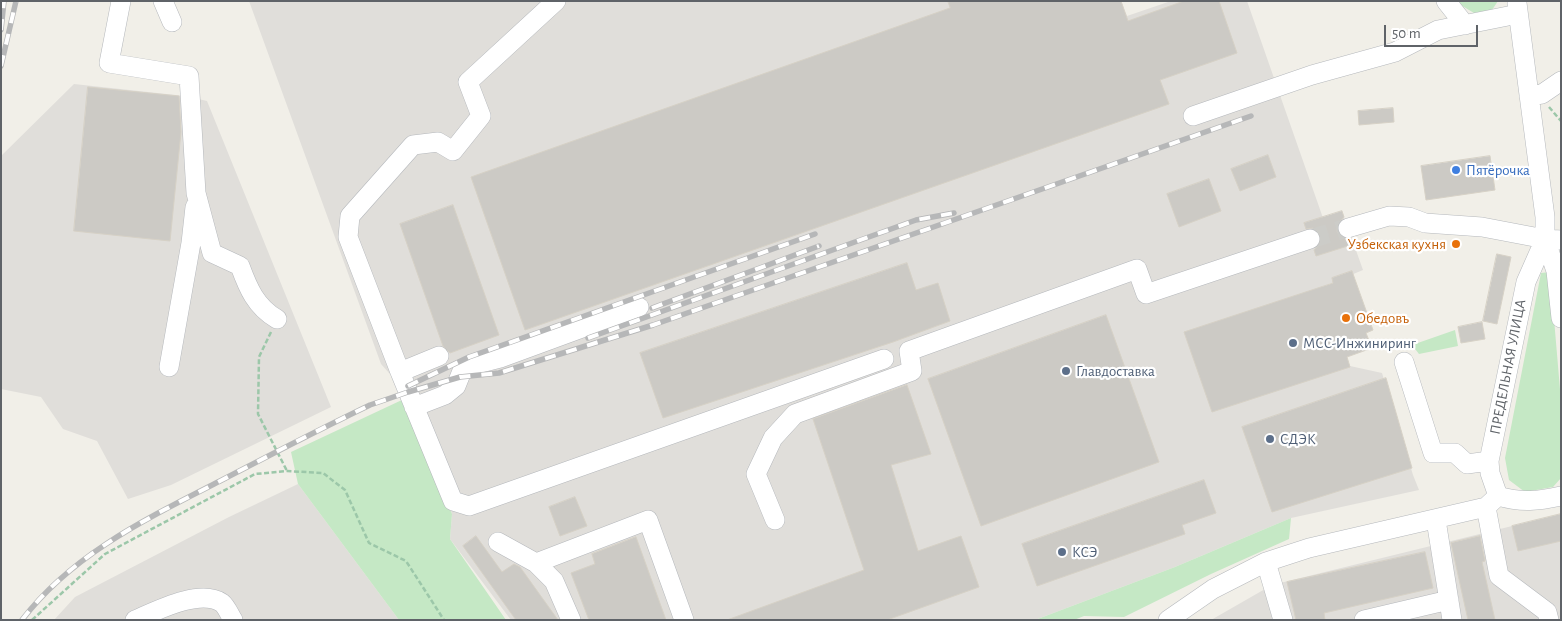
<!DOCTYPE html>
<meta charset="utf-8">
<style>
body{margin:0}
#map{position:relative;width:1562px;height:621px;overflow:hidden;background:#f1efe8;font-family:"Alegreya Sans",sans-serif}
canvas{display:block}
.frame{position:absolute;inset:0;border:2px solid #5f6368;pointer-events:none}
.scale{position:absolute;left:1384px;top:25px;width:94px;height:22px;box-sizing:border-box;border:2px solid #5f6368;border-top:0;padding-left:6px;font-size:15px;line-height:18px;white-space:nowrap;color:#5f6368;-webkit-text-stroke:4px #fff;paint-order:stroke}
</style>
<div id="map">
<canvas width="1562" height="621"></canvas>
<div class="frame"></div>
<div class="scale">50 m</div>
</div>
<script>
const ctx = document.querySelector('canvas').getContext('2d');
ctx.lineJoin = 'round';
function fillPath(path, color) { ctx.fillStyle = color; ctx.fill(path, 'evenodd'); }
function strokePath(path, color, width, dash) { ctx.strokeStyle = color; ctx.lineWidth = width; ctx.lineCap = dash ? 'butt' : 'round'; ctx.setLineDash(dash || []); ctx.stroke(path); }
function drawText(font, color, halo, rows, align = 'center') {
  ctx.font = font + ' "Alegreya Sans",sans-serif'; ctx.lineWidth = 4.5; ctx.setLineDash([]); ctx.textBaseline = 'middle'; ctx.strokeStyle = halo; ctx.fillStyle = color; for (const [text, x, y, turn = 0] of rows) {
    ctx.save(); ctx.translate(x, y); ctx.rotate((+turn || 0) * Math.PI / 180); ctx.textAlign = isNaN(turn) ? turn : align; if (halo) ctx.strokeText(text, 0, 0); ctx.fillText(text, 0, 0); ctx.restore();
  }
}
const industrial = new Path2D(`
 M249,1H1121L1127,16L1171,1H1247L1323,218L1342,211L1363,270L1322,287L1350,366L1382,373L1413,475L1419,490L1291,518L1175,567L1035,620H511L450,539L452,514L397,382L381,364Z
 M74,84L185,96L207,101L331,407L171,485L128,499L97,441L63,429L41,397L1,389V156Z
 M298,484L399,620H54L75,597L229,517Z
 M1561,514V620H1211L1272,585Z`);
const green = new Path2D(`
 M1454,1H1498L1492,10L1474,13Z
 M1550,272L1561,401V478L1553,487L1525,492L1509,480L1505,458L1541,273Z
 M1455,330L1458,346L1419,354L1412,345Z
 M404,399L452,514L450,539L506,620H399L298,484L291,452Z
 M1291,518L1289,539L1211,574L1124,617L1084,616L1074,620H1035L1175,567Z`);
const building = new Path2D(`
 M948,1H1121L1128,21L1184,1H1219L1237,53L1160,80L1169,104L525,330L471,177L950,8Z
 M88,87L179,96L181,132L170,241L74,231Z
 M1393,108L1394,122L1359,125L1358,111Z
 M1268,155L1276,177L1240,191L1231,169Z
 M1490,156L1495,190L1426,200L1421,166Z
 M1209,179L1221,211L1179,227L1167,194Z
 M453,205L499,335L450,353L443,346L400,224Z
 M1342,211L1344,217L1337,225V232L1345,239H1352L1354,244L1316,256L1314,250L1321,242L1320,235L1313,228L1306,229L1304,223Z
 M1497,254L1511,257L1497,324L1483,321Z
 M907,263L916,290L938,283L950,321L893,342L663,418L640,353Z
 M1352,271L1373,330L1366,333L1372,348L1347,357L1350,367L1212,412L1184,332L1333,283L1332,278Z
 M1106,315L1159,462L981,526L928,379Z
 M1482,322L1485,339L1461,343L1458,327Z
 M1386,378L1412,468L1272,512L1242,427Z
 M907,385L931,454L891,465L918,551L961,536L979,587L887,620H727L864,570L813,419Z
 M1204,480L1216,513L1182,525L1185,534L1037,586L1022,544Z
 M575,497L587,526L560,536L549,507Z
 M1561,514V541L1518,551L1512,526Z
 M476,536L502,572L514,564L520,567L558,620H516L463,546Z
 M1480,536L1485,561L1482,562L1495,620H1468L1451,543Z
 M636,537L666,620H589L571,573L595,564L592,554Z
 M1425,552L1433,588L1324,613L1325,620H1296L1287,582Z`);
const minorTunnel = new Path2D(`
 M1310,239L1348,228`);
const path = new Path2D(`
 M1549,107L1561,121
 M271,332L259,357L258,414L287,471
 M32,620L105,554L255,474L287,471L323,473L345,490L369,543L406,561L444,620`);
const minor = new Path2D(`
 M121,1L109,63L189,76L196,193L212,253L240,266C248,288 256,307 277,319
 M163,1L172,22
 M556,1L468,82L481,116L453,151L438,142L413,145L350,216L348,237L400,372L453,501L469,506L884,359
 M1446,1L1465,25
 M1517,3L1545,217V239L1556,271L1561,318
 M1529,96L1542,94L1561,81
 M1193,116L1312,75L1395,52L1438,30L1518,14
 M1348,228L1389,216L1409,217L1425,223L1482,227L1545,239L1561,240
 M1404,362L1433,453H1455L1467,464L1489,461
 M169,367L191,243L195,207
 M400,372L439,356
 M414,407L445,395L456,386L462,371L469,366L500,358L639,307
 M1498,496L1490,473L1489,461L1526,282L1545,239
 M1498,496C1521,503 1539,501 1561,496
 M1486,507L1499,576L1547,612L1549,620
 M775,520L756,474L773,438L795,414L912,371L909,351L1137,269L1146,294L1310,239
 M1436,520L1452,620
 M498,542L536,563L554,581L571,620
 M1266,562L1283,620
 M536,563L648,520L684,620
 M135,620C156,611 200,588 222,603C226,606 230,615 233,620
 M1168,620L1213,589L1266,562L1309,548L1486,507L1498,496
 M1364,620L1449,600`);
const rail = new Path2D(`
 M1,30L4,1
 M1,66L16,1
 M652,308L819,246
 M588,338L916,220L954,213
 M408,386L469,357L815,234
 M22,620C72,554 148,518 220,481C270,455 320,429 370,405L408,392L460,377L499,373L653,325L1251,116`);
const markers = [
 [1456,170,5,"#3f7fe0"],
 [1456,244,5,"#e8710a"],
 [1346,318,5,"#e8710a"],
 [1293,343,5,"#5c6f8a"],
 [1066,371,5,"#5c6f8a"],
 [1270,439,5,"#5c6f8a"],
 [1062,552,5,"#5c6f8a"]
];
const shopNames = [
 ["Пятёрочка",1466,170]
];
const foodNames = [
 ["Узбекская кухня",1446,244],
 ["Обедовъ",1356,318,"left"]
];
const serviceNames = [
 ["МСС-Инжиниринг",1303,343],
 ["Главдоставка",1076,371],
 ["СДЭК",1280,439],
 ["КСЭ",1072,552]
];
const streetNames = [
 ["ПРЕДЕЛЬНАЯ УЛИЦА",1508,367,-79]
];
fillPath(industrial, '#e0deda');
fillPath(green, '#c5e8c5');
fillPath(building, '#cccac5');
strokePath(building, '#d6d1c6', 1);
strokePath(minorTunnel, '#ccccc8', 19, [19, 9]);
strokePath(minor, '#b5b8bc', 20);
strokePath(path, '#9cc7a9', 2.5, [5, 2.5]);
strokePath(minor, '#fff', 19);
strokePath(rail, '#b6b7b8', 5.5);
strokePath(rail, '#fff', 4, [11]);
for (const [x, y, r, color] of markers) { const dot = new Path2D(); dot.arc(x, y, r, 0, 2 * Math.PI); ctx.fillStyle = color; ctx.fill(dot); strokePath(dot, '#fff', 2); }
drawText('15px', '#366cbe', '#fff', shopNames, 'left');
drawText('15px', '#c56008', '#fff', foodNames, 'right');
drawText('15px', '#4e5e75', '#fff', serviceNames, 'left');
drawText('15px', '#5f6368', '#fff', streetNames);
</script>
